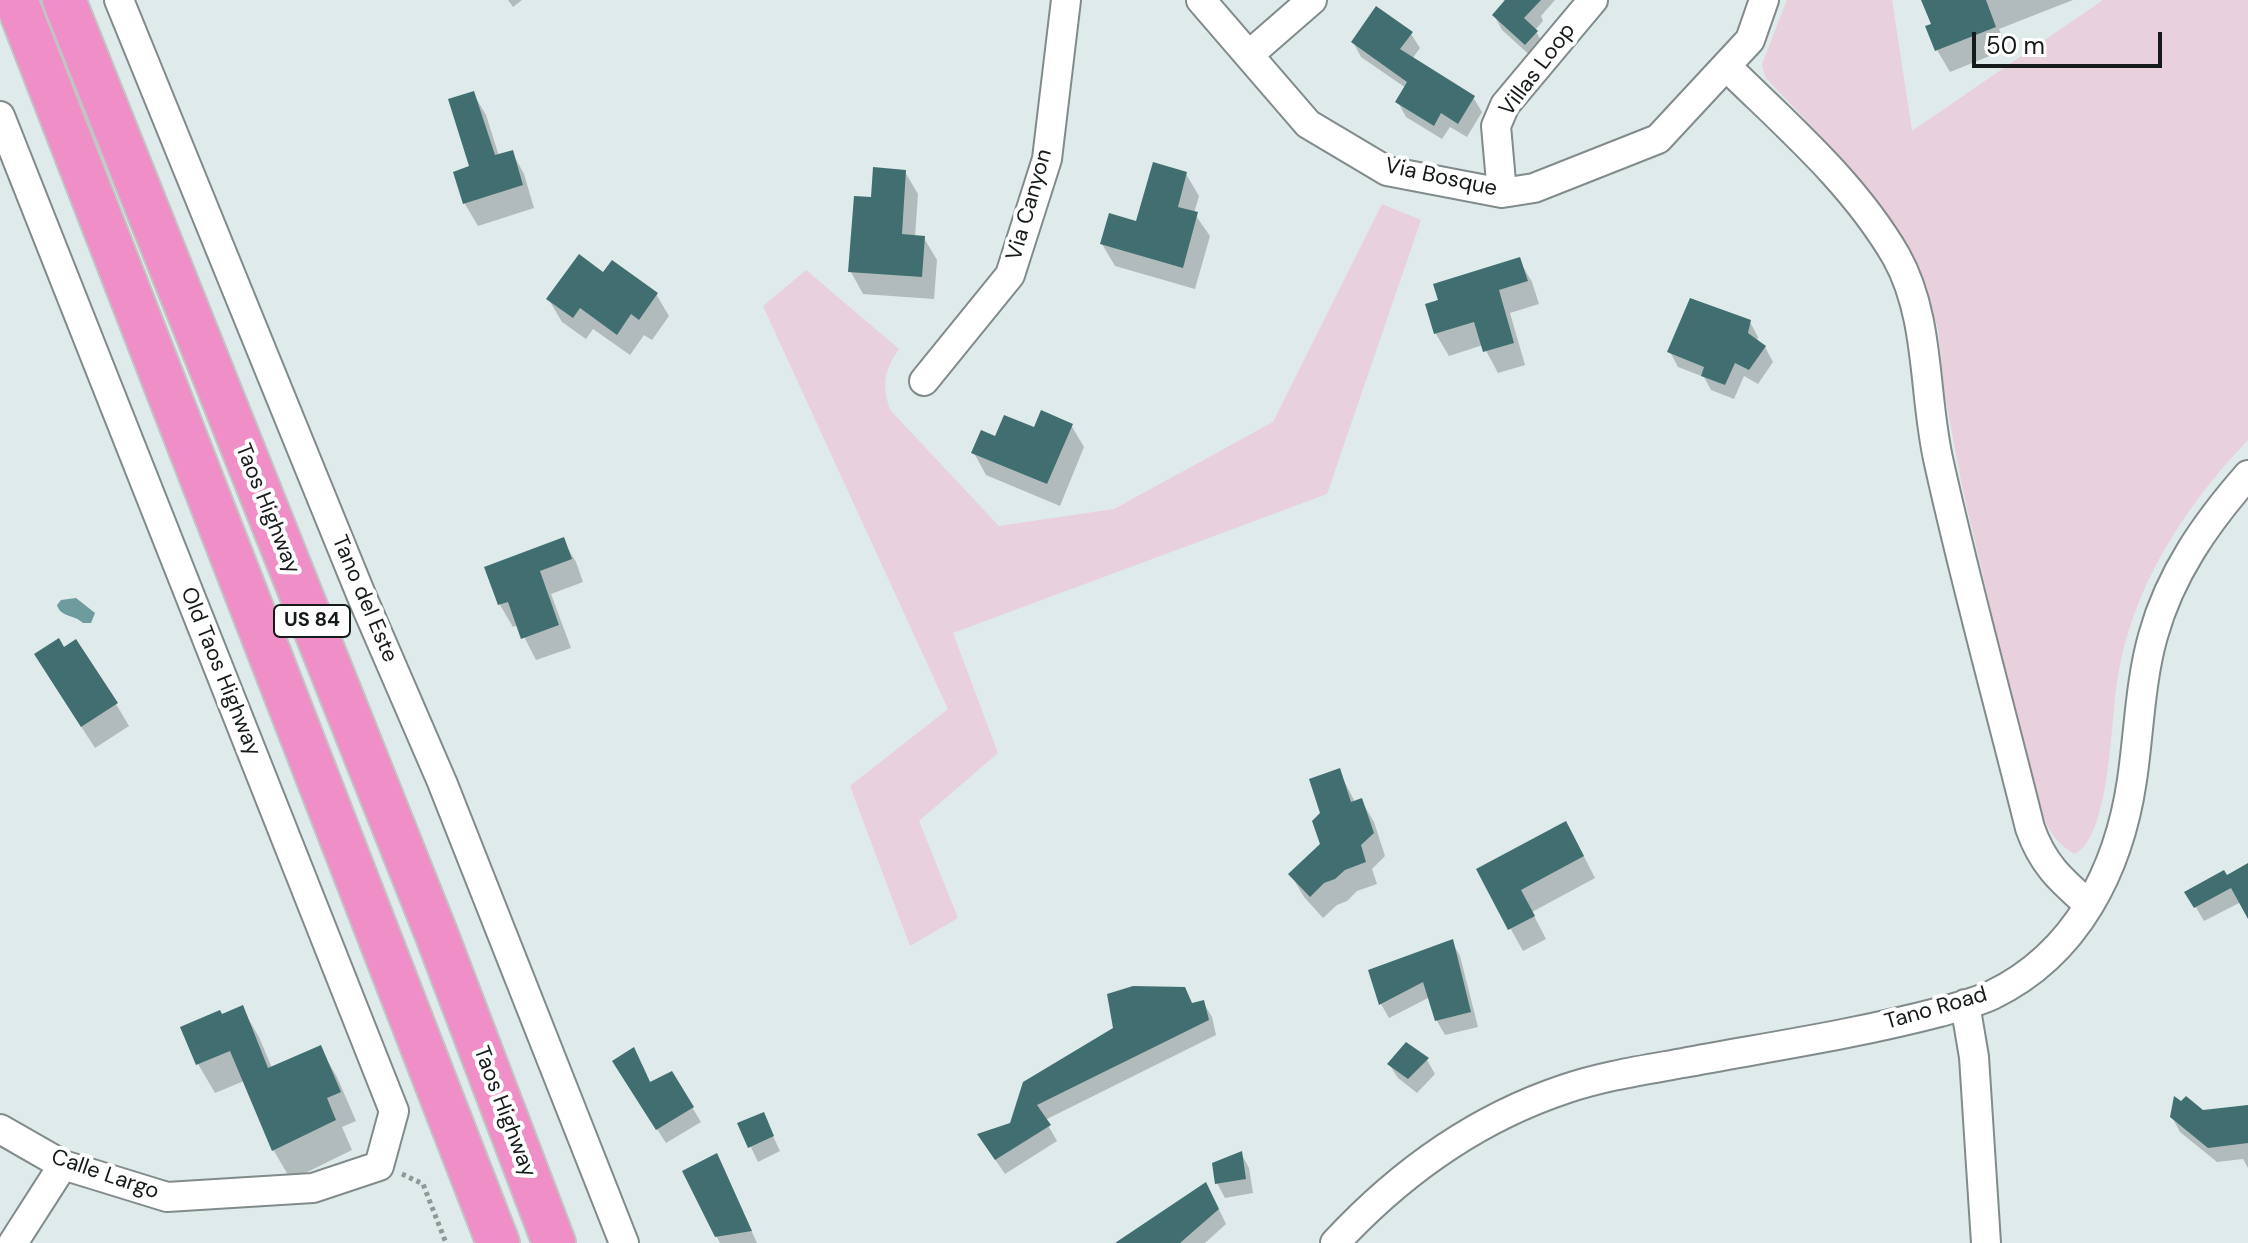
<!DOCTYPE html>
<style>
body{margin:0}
#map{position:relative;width:2248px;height:1243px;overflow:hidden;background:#dfeaea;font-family:"DM Sans",sans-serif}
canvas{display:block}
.scale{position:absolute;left:1972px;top:32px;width:190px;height:36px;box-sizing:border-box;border:4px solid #161a1a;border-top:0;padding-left:10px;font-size:24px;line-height:28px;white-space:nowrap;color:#161a1a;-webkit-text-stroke:6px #fff;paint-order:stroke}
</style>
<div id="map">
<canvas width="2248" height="1243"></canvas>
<div class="scale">50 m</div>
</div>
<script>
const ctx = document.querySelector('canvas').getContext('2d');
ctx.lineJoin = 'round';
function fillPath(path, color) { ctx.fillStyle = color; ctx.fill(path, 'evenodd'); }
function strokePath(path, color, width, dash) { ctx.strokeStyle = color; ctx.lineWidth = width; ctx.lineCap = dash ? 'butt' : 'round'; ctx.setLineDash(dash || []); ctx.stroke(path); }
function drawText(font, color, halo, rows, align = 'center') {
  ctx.font = font + ' "DM Sans",sans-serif'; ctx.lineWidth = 8; ctx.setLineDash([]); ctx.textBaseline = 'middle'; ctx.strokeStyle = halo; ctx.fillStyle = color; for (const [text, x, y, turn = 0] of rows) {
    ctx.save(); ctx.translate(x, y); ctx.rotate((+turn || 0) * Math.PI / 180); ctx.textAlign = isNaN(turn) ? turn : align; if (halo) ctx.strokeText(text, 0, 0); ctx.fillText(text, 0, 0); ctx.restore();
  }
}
const green = new Path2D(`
 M1787,0H1892L1912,131L2103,0H2248V440C2184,507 2131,588 2117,682C2111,719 2110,837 2075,854C2044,838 2038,803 2029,772L1962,486L1945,396L1938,329L1924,281L1903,240L1864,187L1821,136L1765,77L1762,64Z
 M1382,204L1421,220L1327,494L953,633L998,753L919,821L958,918L910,946L850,786L948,709L763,306L806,270L899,349C884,369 881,388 891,411L999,526L1114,509L1273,422Z`);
const water = new Path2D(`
 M76,598L95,613L91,623H83C74,614 61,618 57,605L61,600Z`);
const shadow = new Path2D(`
 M508,0H522L513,7Z
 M1503,0H1555L1541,16L1543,21L1535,30L1545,47L1534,59L1502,30L1494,15L1506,2Z
 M1924,0H2073L1999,29L2007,49L1950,72L1937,50L1933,25Z
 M1411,34L1420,48L1412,59L1473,97L1482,112L1467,137L1450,127L1442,139L1406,117L1398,102L1406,88L1361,57L1353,42Z
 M473,93L486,115L499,156L512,152L524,174L534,208L478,226L465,204L455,173L471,168Z
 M905,172L918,194L915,237L924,238L937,260L934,299L863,294L851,272L873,200Z
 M1186,174L1199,196L1194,213L1210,236L1195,289L1115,266L1102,244L1138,223Z
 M1519,260L1532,282L1539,304L1510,313L1525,365L1498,373L1483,345L1449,356L1436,334L1427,305Z
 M656,294L669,316L652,340L644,335L630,355L593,329L586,339L562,322L549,300Z
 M1750,322L1758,337L1757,342L1765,347L1773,362L1758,384L1744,376L1734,399L1711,390L1704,377L1678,367L1670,352Z
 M1071,425L1084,447L1060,506L986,475L974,453L996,438Z
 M563,540L576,562L583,582L551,594L571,648L536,660L518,625L513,627L500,605L487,568Z
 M64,650L116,704L129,726L95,748L49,677Z
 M1339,771L1355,802L1361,800L1374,822L1385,856L1372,869L1377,884L1357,891L1347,901L1337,905L1323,918L1304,897L1291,875L1322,845L1323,814Z
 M1578,845L1595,878L1532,912L1546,939L1523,951L1478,870Z
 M2248,865V913L2241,902L2204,921L2187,892L2226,878Z
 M1452,942L1460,956L1478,1027L1445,1035L1437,1021L1430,997L1389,1018L1381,1004Z
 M1203,1002L1212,1017L1216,1035L1045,1120L1057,1141L1005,1174L988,1149L1115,1029Z
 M242,1008L259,1037L272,1068L320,1048L337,1077L356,1121L342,1127L352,1150L291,1180L274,1151L244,1081L215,1093L198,1064Z
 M1427,1060L1435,1074L1417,1093L1398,1078L1389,1064Z
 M642,1064L651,1084L672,1074L701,1122L666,1143L623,1076Z
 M2248,1107V1168L2243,1159L2217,1162L2180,1132L2172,1117Z
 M763,1115L780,1151L758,1162L740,1124Z
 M1241,1153L1249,1168L1253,1193L1225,1198L1217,1183Z
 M724,1170L757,1243H720L684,1172Z
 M1214,1199L1226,1224L1205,1243H1135Z`);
const building = new Path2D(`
 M1505,0H1541L1524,18L1538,31L1525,45L1492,15Z
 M1921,0H1986L1996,27L1935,51L1925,26L1931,24Z
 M1376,6L1413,32L1400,49L1475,96L1458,124L1441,113L1434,126L1395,102L1407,82L1351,42Z
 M474,91L495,155L513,150L523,185L463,204L453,172L469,166L448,99Z
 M1153,162L1187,172L1178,207L1198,212L1183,268L1100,244L1109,213L1136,221Z
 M873,167L906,170L902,234L925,236L922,277L848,272L854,196L871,197Z
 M579,254L603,272L612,260L658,293L639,320L631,314L617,335L580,308L573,318L546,299Z
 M1520,257L1528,281L1499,290L1514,343L1483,352L1474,322L1434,334L1425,304L1438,300L1433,284Z
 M1690,298L1751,320L1748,333L1766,346L1749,370L1735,363L1725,385L1701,376L1704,367L1667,352Z
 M1041,410L1073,424L1047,484L971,453L981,430L995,436L1004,415L1034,427Z
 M564,537L572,559L540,571L559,625L521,639L508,602L498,605L484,567Z
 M59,638L64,647L76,639L118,703L81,727L34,654Z
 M1340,768L1351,802L1362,798L1374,833L1361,845L1366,862L1345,870L1335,879L1324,883L1310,897L1288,874L1320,844L1312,821L1320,813L1309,779Z
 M1566,821L1584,856L1521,890L1535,916L1508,930L1476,869Z
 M2248,863V919L2231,888L2194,908L2184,892L2224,870L2227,875Z
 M1453,939L1471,1012L1435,1021L1423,982L1379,1005L1368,970Z
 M1133,986L1185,987L1192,1003L1204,1000L1209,1020L1037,1105L1051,1125L995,1160L977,1134L1010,1123L1023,1082L1113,1028L1107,994Z
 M243,1005L268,1068L321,1045L341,1092L327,1098L336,1120L272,1151L230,1051L196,1065L180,1027L220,1010L222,1014Z
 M1406,1042L1429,1058L1408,1079L1387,1064Z
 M634,1047L650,1082L672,1071L694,1107L656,1130L612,1061Z
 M2174,1096L2181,1101L2186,1096L2203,1110L2248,1105V1143L2208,1148L2170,1117Z
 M764,1112L774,1136L748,1148L737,1123Z
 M1242,1151L1246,1179L1215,1184L1212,1163Z
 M717,1153L752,1231L715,1237L682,1171Z
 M1206,1182L1219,1209L1180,1243H1115Z`);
const path = new Path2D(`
 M402,1174L423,1184L446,1243`);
const minor = new Path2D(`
 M119,0L362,597L442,782L624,1243
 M1201,0L1308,124L1387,171L1502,193L1534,188L1658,139L1750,40L1764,0
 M1250,54L1312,0
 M1726,66C1786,125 1853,182 1896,256C1931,318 1923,395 1939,463C1966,585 2000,707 2030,828C2043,865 2061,880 2089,905
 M0,116L394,1111L379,1166L313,1188L167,1197L63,1165L0,1129
 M1502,193L1496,126L1505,105L1593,0
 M924,381L1010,275L1047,159L1066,0
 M1965,1004L1974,1057L1986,1243
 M13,1243L63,1165
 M1335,1243C1399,1174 1475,1119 1565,1089C1603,1076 1644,1070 1683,1063C1769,1047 1856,1034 1940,1012C1957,1007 1975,1003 1992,995C2077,954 2119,869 2132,780C2139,733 2140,682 2153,636C2170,574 2206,523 2248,475`);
const highway = new Path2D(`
 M16,0L498,1243
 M64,0L436,933L554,1243`);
const shields = [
 [312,621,76]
];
const shieldNames = [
 ["US 84",312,621]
];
const streetNames = [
 ["Villas Loop",1538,70,-53],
 ["Via Bosque",1441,178,12],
 ["Via Canyon",1030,205,-74],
 ["Taos Highway",267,509,68],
 ["Tano del Este",364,599,67],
 ["Old Taos Highway",220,672,68],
 ["Tano Road",1936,1009,-16],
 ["Taos Highway",504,1112,69],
 ["Calle Largo",105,1175,19]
];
fillPath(green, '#e8d0dd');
fillPath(water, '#6d9b9e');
fillPath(shadow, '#0003');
fillPath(building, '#416f71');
strokePath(minor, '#818b8b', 32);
strokePath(highway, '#c2c3c3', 46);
strokePath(path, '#8f9797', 5, [4, 4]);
strokePath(minor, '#fff', 28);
strokePath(highway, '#ef8ec7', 42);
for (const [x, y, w] of shields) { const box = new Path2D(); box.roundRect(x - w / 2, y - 16, w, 32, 6); ctx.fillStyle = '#fff'; ctx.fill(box); strokePath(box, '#161a1a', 2); }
drawText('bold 20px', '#161a1a', null, shieldNames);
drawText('22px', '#161a1a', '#fff', streetNames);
</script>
